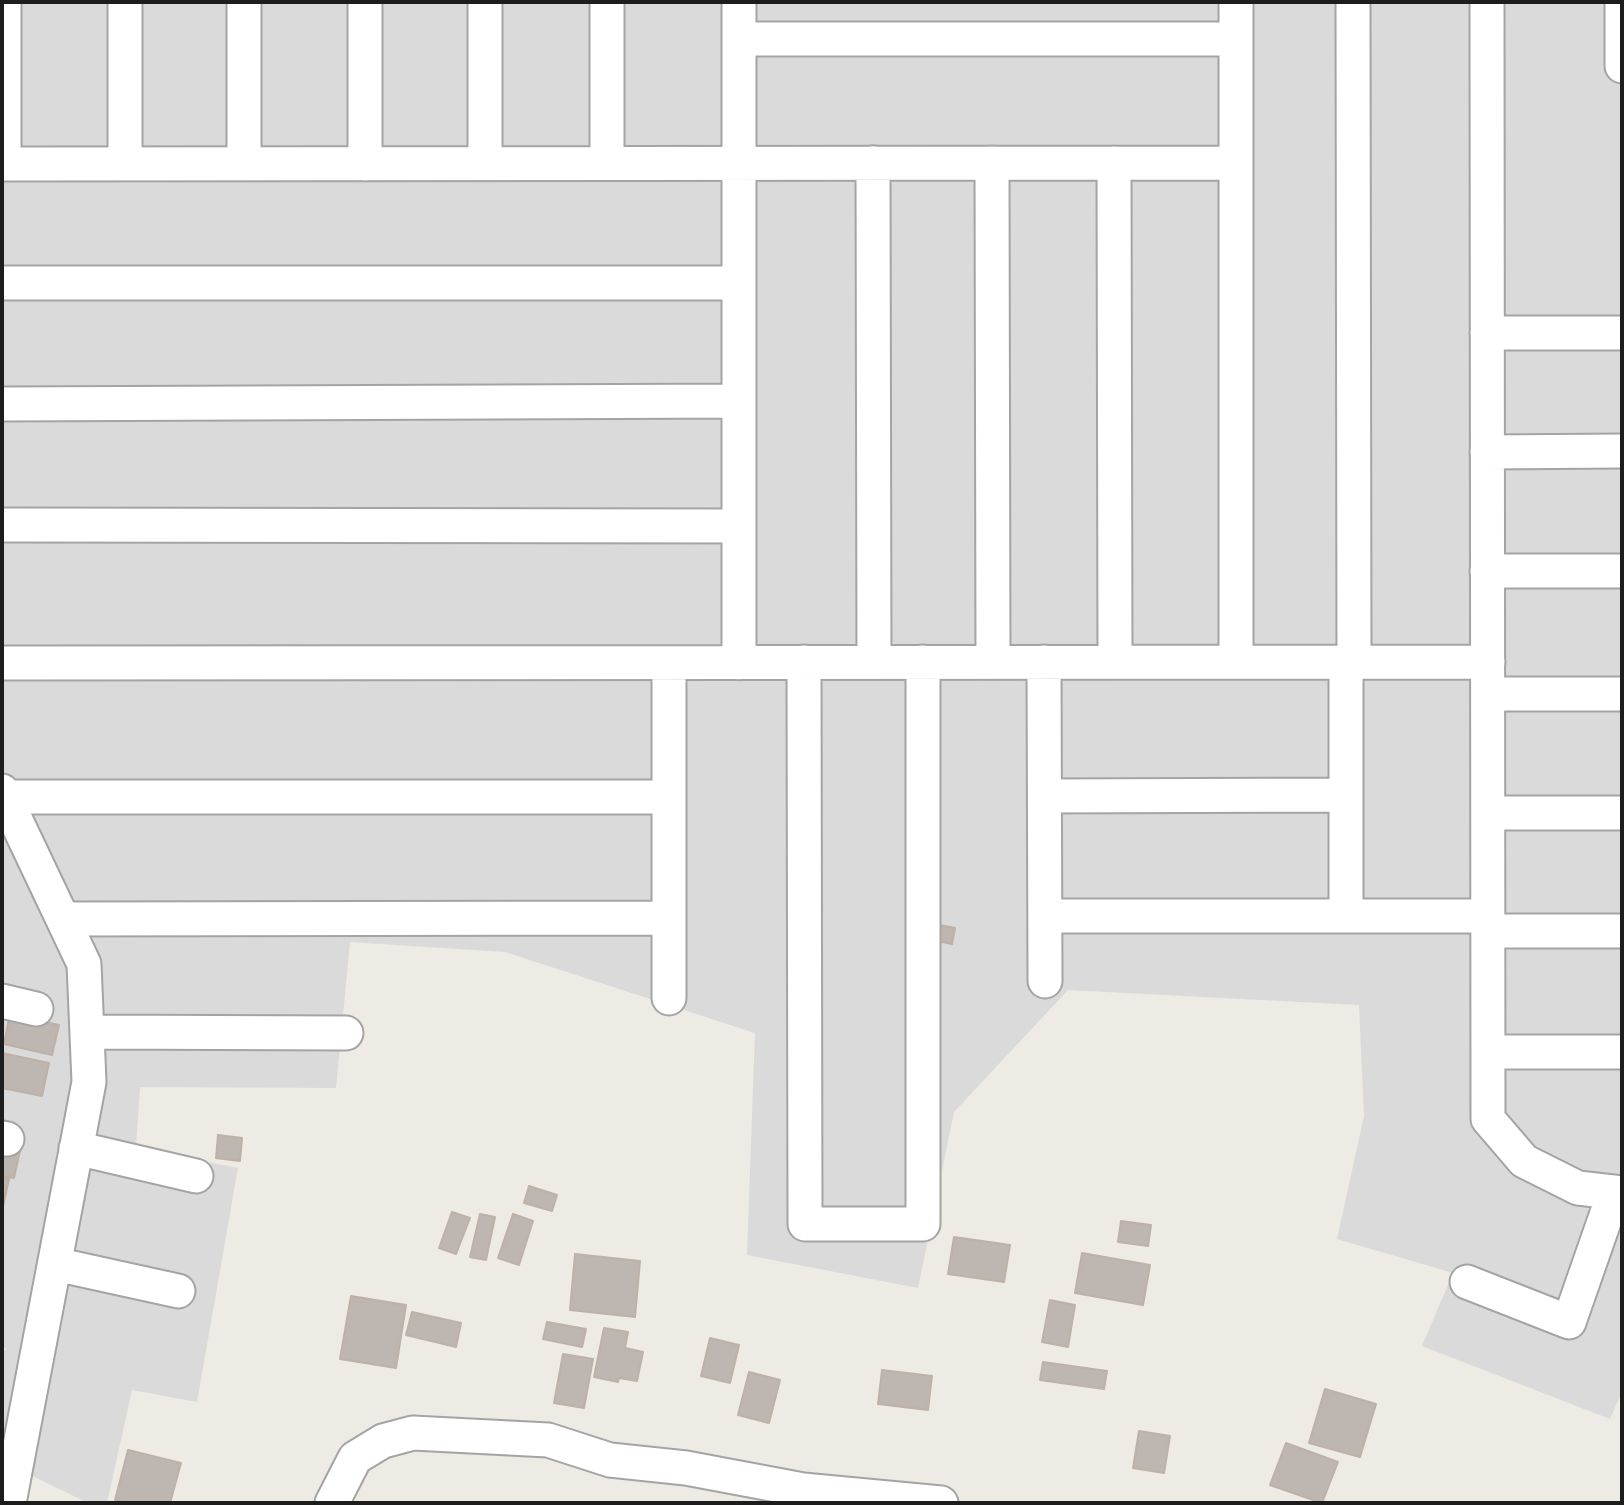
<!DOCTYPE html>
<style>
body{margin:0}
#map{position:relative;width:1624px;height:1505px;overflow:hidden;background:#eeeae4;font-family:Jost,sans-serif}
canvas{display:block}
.frame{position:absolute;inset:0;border:4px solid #1d1d1d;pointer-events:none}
</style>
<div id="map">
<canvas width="1624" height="1505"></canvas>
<div class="frame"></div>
</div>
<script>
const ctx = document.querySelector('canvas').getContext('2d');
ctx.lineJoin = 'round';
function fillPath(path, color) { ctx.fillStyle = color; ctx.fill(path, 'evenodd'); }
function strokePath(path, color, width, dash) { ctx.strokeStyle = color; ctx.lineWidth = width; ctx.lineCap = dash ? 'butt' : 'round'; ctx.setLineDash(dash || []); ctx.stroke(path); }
const residential = new Path2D(`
 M2,2H1622V1392L1610,1419L1422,1346L1453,1273L1337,1239L1364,1116L1359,1005L1068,990L954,1112L918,1288L747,1255L755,1033L505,952L350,942L336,1088L140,1087L136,1148L238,1168L197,1402L132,1390L107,1503H88L2,1461V1351L7,1349L2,1348Z`);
const building = new Path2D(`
 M935,924L955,928L952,944L932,940Z
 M10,1014L59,1025L52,1055L4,1044Z
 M2,1053L49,1063L42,1096L2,1088Z
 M218,1135L242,1138L240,1161L216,1158Z
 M2,1142L21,1146L14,1178L2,1176Z
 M2,1178L9,1179L2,1211Z
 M529,1186L557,1195L552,1211L524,1203Z
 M452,1212L470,1218L456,1254L439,1248Z
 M480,1214L495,1217L486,1260L470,1257Z
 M513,1214L533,1221L519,1265L498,1258Z
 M1121,1221L1151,1225L1148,1246L1118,1242Z
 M954,1237L1010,1245L1004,1282L948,1274Z
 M1082,1253L1150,1265L1143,1305L1075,1293Z
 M575,1254L640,1261L635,1317L570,1310Z
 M351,1296L406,1305L396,1368L340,1359Z
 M1050,1300L1075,1305L1068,1347L1042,1342Z
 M412,1312L461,1323L456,1347L406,1335Z
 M547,1322L586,1329L582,1347L543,1339Z
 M604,1328L628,1332L625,1348L643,1352L637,1381L619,1378L618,1382L594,1377Z
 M710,1338L739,1345L730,1383L701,1376Z
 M563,1354L593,1359L584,1408L554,1403Z
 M1043,1362L1107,1371L1104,1389L1040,1380Z
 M882,1370L932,1376L928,1410L878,1404Z
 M749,1372L780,1380L769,1423L738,1415Z
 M1325,1389L1376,1404L1360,1457L1309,1443Z
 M1139,1431L1170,1436L1164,1473L1133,1468Z
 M1286,1443L1338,1462L1322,1503L1270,1485Z
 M128,1450L181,1463L170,1503H129L115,1500Z`);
const street = new Path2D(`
 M4,2V164
 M125,2V164
 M244,2V164
 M365,2V164
 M485,2V163
 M607,2V163
 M739,2V663
 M1236,2V662
 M1353,2L1354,662
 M1487,2L1488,1119L1524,1161L1578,1188L1622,1193
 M1622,2V66
 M739,39H1236
 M873,163L874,662
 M992,163L993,662
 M1114,163L1115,662
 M2,164L1236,163
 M2,283H739
 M1487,333H1622
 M2,404L739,401
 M1487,452L1622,451
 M2,525L739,526
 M1487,571H1622
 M804,662L805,1224H923V662
 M1044,662L1045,981
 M1346,662V916H1488
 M2,663L1488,662
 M1488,694H1622
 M2,791L84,964L89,1082L9,1503
 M1045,796L1346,795
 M5,797H669V663
 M669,797V998
 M1488,813H1622
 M1045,916H1346
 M64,919L669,918
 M1488,931H1622
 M2,1001L36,1009
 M87,1032L346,1033
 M1488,1052H1622
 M2,1138L7,1139
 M76,1148L196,1176
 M55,1264L178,1291
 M1467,1282L1569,1322L1614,1193
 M332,1503L355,1458L383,1441L413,1433L548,1440L610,1460L686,1468L803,1490L941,1503`);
fillPath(residential, '#dbdada');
fillPath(building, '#beb6b0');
strokePath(building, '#beb1a7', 2);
strokePath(street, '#a4a4a4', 37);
strokePath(street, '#fff', 33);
</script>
